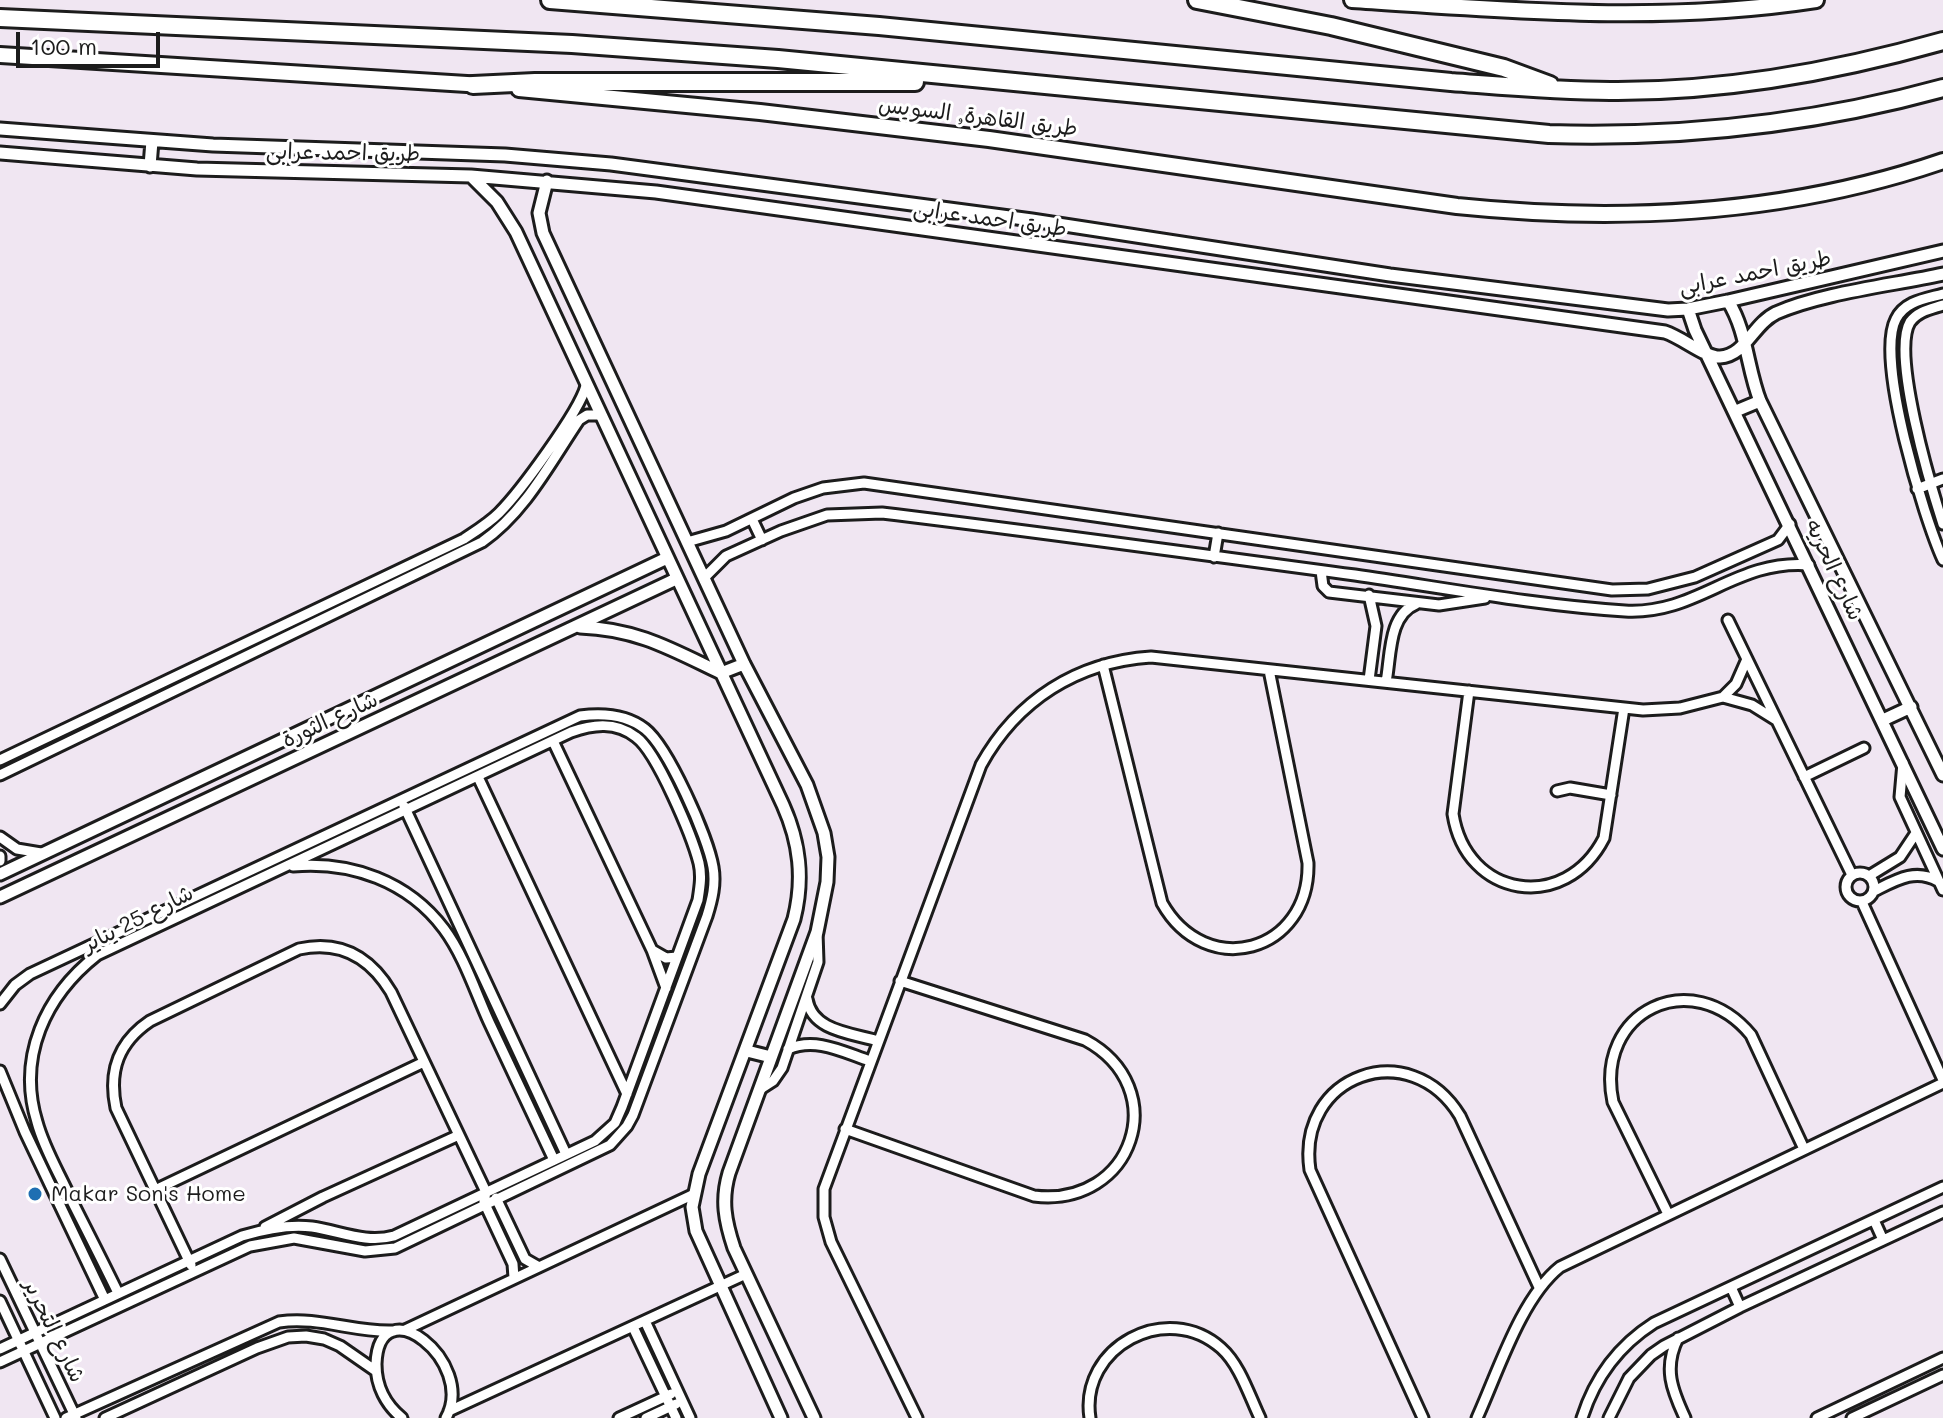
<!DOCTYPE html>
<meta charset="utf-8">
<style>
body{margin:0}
#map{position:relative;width:1943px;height:1418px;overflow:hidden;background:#f0e6f2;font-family:Mali,sans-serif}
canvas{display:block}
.scale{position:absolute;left:16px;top:32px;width:144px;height:36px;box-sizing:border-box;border:4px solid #1c1c1c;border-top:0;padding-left:10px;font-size:24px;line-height:28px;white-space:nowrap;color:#1c1c1c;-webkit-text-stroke:6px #fff;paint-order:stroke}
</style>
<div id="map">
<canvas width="1943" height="1418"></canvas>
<div class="scale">100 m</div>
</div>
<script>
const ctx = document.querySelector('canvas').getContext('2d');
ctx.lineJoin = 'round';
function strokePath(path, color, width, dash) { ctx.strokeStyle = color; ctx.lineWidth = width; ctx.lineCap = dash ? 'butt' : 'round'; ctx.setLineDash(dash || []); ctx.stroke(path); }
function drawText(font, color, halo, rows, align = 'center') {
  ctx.font = font + ' Mali,"Playpen Sans Arabic",sans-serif'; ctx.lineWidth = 6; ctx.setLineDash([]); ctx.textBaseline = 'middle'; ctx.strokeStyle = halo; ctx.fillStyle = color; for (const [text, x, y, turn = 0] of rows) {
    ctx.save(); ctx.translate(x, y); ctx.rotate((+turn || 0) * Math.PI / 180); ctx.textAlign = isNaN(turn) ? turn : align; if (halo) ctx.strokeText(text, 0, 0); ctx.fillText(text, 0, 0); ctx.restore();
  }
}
const minor = new Path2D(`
 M1943,294C1925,299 1905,301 1896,319C1875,359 1924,518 1943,560
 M1943,305C1931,309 1918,311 1910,322C1891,354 1931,487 1943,524
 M1917,489L1943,479
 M752,519L762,540
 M687,542L726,531L794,498L823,488L864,483L1612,590L1648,589L1695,577L1778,540L1790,524
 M1214,557L1218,533
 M1321,571L1323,586L1329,592L1439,605L1485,598
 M704,578L726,556L781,531L827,515L882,513C1040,532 1197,554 1355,575C1445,588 1534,605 1625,611C1698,615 1735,559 1809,565
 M1728,620L1852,875
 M1103,665L1162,903C1206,981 1310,953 1308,863L1269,670
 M1369,680L1376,626L1369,595
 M1386,682C1391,657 1388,615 1416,604
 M1469,691L1453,814C1466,898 1565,914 1604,838L1624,708
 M1723,697L1736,684L1747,659
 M553,741L652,950L666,988
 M0,760L464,539C476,531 489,523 499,513C520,492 579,412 586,386
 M1903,763L1900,797L1943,890
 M0,775L482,542C525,512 550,463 579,420L587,415H601
 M478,777L627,1094
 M1804,777L1864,748
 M1557,791L1570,788L1611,795
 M404,806L566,1154
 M0,837L17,849L41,853
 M0,856V861
 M293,866C351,861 408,881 444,929C464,956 475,991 489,1022C511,1068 532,1114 554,1160
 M1846 887a14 14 0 1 1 28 0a14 14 0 1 1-28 0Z
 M1869,876L1900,857L1916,833
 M1874,891C1896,880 1915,868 1938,881
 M1862,902L1943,1080
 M652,950L666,958L677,957
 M807,999C812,1031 851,1033 878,1041
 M0,1004L15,985L30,974L580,716C603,713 626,714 645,729C668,747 708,837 713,867C716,884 712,900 707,916L633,1115L627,1126L610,1145L395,1248L365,1251L294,1238L250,1246L0,1362
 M788,1049C816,1037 843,1052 870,1061
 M0,1071L25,1132L105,1300
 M759,1090L773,1081L782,1068L818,962L817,932
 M845,1129L1034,1196C1133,1208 1174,1088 1085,1040L900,981
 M155,1190L424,1062
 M496,1198L525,1259L539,1267
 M1668,1214L1613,1102C1594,1011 1692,964 1751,1035L1804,1149
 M1874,1220L1883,1240
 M265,1227L323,1197L459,1135
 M0,1259L76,1418
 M191,1265L116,1108C108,1070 119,1042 150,1021L299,949C340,940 370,957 391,992L486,1192L484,1202L513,1264L514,1278
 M1731,1287L1740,1307
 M0,1301L55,1418
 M645,1321L690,1418
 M633,1327L676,1418
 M405,1330L692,1195
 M1678,1338C1663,1368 1672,1390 1685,1418
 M0,1349L242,1236C265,1229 288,1224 312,1227C340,1231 366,1244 394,1236L595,1141L615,1123L622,1107L698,900C700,887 702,876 699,863C692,836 657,752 636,737C616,721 593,724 571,732L97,955C45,996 17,1057 37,1122C44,1148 58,1171 69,1195C85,1227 102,1260 118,1293
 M449,1411L746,1274
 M66,1418L279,1322C319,1316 355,1333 394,1331
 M105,1418L257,1348L288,1337L306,1336L324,1339L340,1346L376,1371
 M402,1418C386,1405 376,1386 376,1364C379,1285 477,1362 446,1418
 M619,1418L671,1394
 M646,1418L676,1404
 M917,1418L831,1242L824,1217V1189L981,765C1017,700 1077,662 1151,657L1643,710L1680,708L1723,697L1752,705L1776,720
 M1090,1418C1079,1347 1167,1300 1221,1348C1240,1365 1249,1395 1260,1418
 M1423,1418L1310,1170C1296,1075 1410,1034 1460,1116L1539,1287
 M1477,1418C1498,1372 1521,1298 1560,1267L1943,1083
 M1582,1418C1595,1377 1618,1346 1654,1323L1943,1187
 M1609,1418L1629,1378L1651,1355L1664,1346L1740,1307L1943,1212
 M1817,1418L1943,1358
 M1852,1418L1943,1375`);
const tertiary = new Path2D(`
 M0,129L213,145L505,155L611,164L1032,220L1390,275L1668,310L1688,309L1728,301L1943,251
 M0,153L197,169L471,176L656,192L1665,332C1683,338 1706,358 1720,357C1745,356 1753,324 1776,313C1821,293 1893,285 1943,274
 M150,166L152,141
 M472,177L497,202L516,232L783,805C800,843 804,879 794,919L699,1174L692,1207L696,1231L781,1418
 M547,181L539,213L543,233L744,664L807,785L824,833L828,857L827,882L817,932L729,1173C721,1200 725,1221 734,1248L814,1418
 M1728,301C1747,331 1747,368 1760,401L1943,775
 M1688,309L1695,330L1943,849
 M1736,411L1760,401
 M580,627C637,629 671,649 721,673L744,664
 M1883,720L1911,707
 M0,874L667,558
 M0,897L676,579
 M747,1051L771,1057`);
const trunk = new Path2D(`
 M1352,0C1509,10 1660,24 1816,0
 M0,55L483,85
 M519,89L760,112L989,139L1457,206C1621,223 1786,215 1943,161`);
const motorway = new Path2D(`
 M550,0L879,26L1451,82C1504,86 1557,91 1610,91C1724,92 1834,72 1943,41
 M1197,0L1331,26L1504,68L1550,85
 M0,18L572,44L778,59L1549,134C1683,138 1813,124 1943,88
 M473,85L535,82H915`);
const markers = [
 [35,1194,8,"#1f6fb2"]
];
const streetNames = [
 ["طريق القاهرة, السويس",978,117,7],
 ["طريق احمد عرابى",343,153,1],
 ["طريق احمد عرابى",990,219,8],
 ["طريق احمد عرابى",1755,273,-11],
 ["شارع الحريه",1834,570,65],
 ["شارع الثورة",330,720,-25],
 ["شارع 25 يناير",138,919,-27],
 ["شارع التحرير",54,1331,64]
];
const poiNames = [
 ["Makar Son's Home",51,1194]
];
strokePath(minor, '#1c1c1c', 15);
strokePath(tertiary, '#1c1c1c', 17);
strokePath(trunk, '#1c1c1c', 20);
strokePath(motorway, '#1c1c1c', 22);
strokePath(minor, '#fff', 9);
strokePath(tertiary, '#fff', 11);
strokePath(trunk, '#fff', 14);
strokePath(motorway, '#fff', 16);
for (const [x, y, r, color] of markers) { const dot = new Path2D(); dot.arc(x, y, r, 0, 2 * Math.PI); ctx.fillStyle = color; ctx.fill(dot); strokePath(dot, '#fff', 3); }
drawText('22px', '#1c1c1c', '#fff', streetNames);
drawText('22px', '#1c1c1c', '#fff', poiNames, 'left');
</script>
